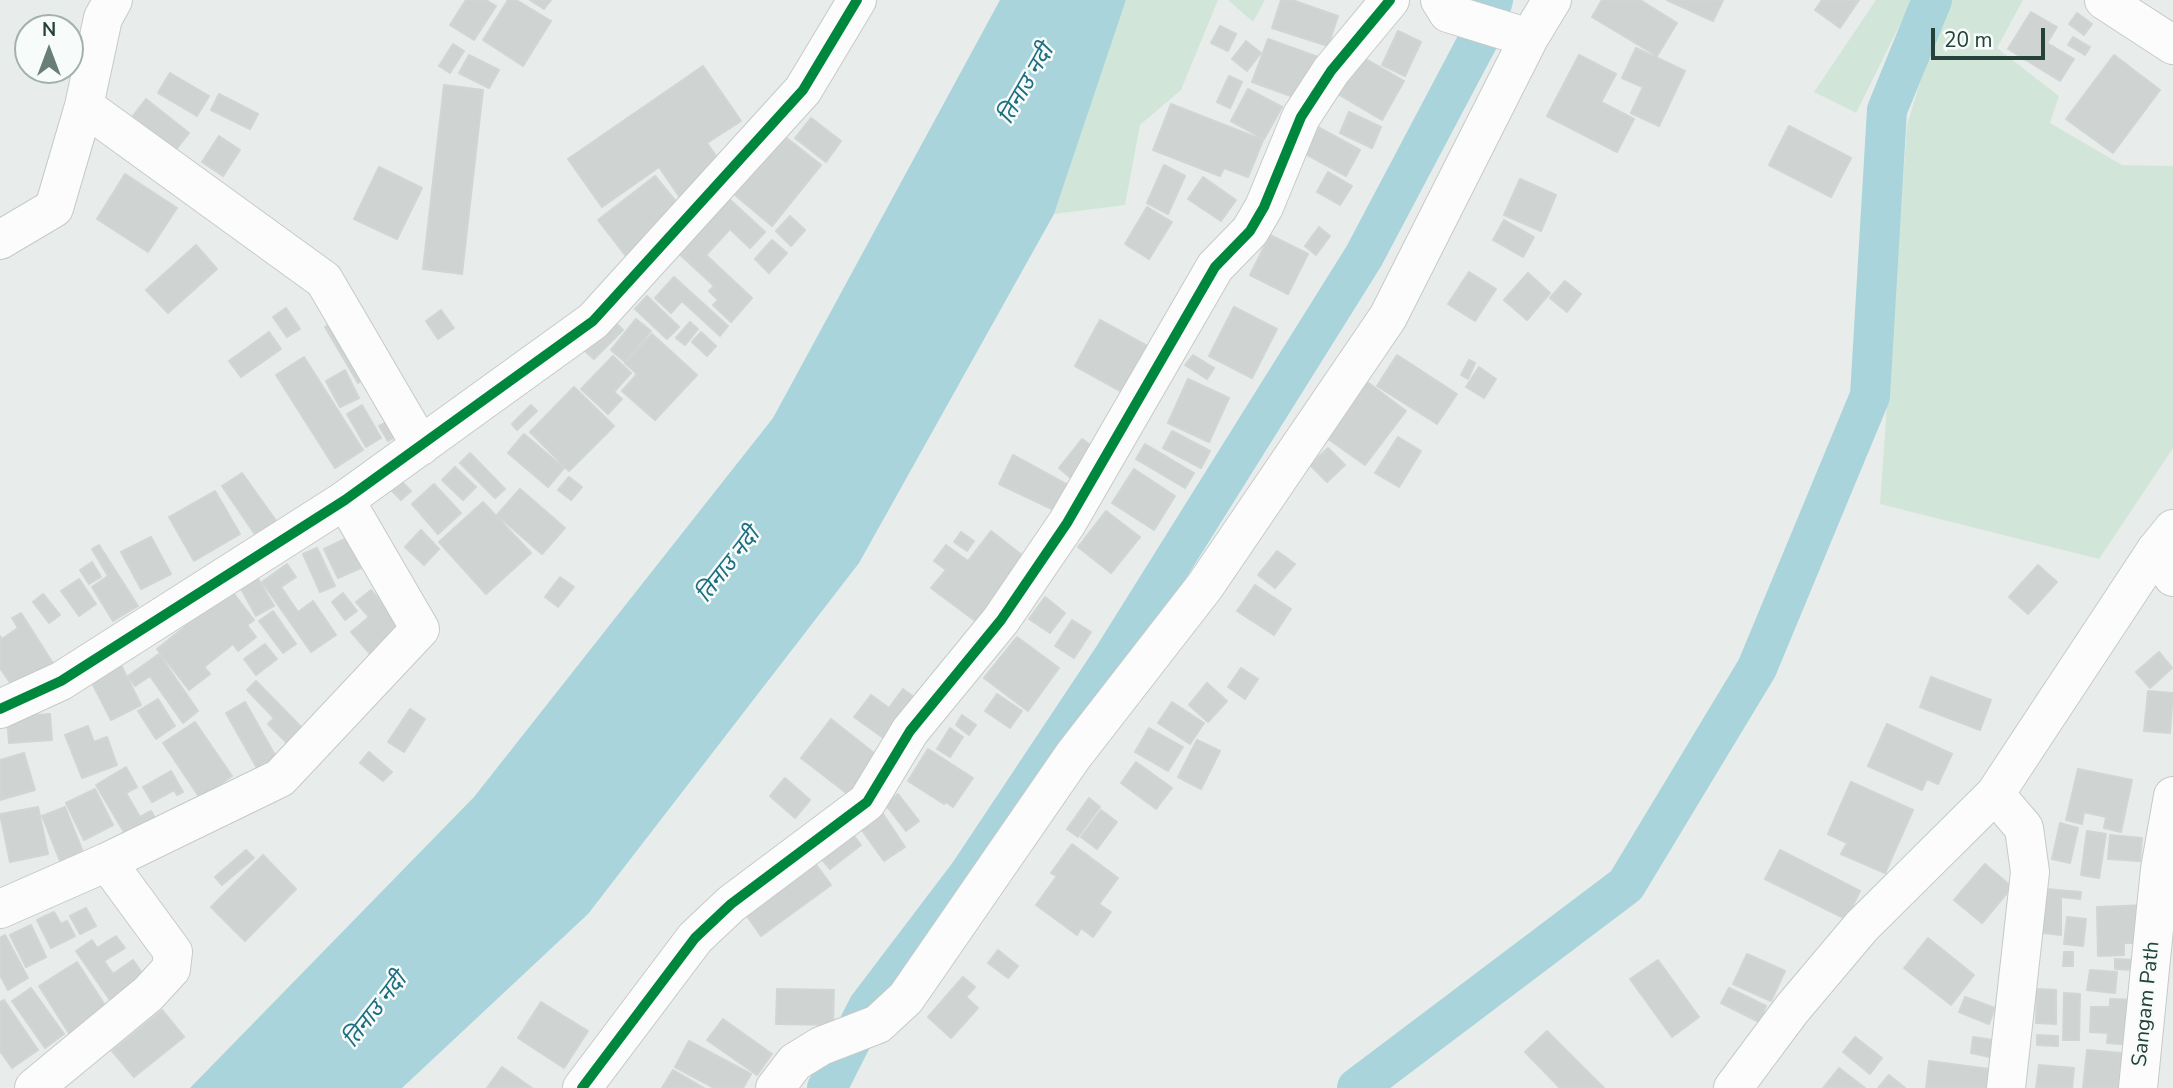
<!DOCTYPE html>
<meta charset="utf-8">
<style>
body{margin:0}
#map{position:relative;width:2173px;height:1088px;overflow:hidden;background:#e8edeb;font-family:"Nunito Sans",sans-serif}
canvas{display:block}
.north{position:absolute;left:14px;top:14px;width:70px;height:70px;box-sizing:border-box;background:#f7fbf9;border:2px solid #a3b1ad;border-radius:50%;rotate:0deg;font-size:19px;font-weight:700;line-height:28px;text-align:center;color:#24423a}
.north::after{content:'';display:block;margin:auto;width:24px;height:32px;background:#697e78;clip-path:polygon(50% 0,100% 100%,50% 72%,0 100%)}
.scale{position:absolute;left:1931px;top:28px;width:114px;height:32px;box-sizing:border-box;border:4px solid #24423a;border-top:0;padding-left:9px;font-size:21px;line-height:24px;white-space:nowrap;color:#24423a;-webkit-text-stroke:5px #f7fbf9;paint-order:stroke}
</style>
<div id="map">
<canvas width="2173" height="1088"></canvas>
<div class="north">N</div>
<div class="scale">20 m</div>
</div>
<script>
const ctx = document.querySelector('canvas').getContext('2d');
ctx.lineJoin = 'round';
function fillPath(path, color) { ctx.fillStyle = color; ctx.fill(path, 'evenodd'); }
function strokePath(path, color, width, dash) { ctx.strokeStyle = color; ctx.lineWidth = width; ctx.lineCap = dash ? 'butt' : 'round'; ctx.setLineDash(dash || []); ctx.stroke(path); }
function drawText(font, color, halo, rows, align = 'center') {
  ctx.font = font + ' "Nunito Sans","Noto Sans Devanagari",sans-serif'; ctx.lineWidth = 5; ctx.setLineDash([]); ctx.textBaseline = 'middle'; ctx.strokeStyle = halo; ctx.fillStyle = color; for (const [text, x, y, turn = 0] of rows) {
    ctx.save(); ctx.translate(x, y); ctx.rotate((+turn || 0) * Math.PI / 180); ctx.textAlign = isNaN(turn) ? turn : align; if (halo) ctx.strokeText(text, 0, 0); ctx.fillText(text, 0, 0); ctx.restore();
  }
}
const green = new Path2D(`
 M1126,0H1218L1181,90L1140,125L1125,205L1054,214Z
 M1228,0H1265L1253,22Z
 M1876,0H1912L1856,113L1814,92Z
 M1945,0H2023L1997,48L2059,96L2050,123L2122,165L2173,166V448L2099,559L1880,504L1907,125Z`);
const water = new Path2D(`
 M1000,0H1126L1054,214L859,563L588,914L402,1088H190L474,797L773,418Z`);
const canal = new Path2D(`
 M827,1088L868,1007L969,874L1112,659L1364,256L1484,29L1493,0
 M1357,1088L1626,885L1757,668L1870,396L1887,110L1932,0`);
const building = new Path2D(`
 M466,0H486L496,6L474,40L450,25Z
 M508,0H516L551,21L523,66L483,40Z
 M530,0H551L544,9Z
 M1281,0H1292L1338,16L1328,46L1272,28Z
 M1602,0H1640L1677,23L1657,56L1592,17Z
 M1667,0H1723L1713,21Z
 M1822,0H1859L1840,28L1815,10Z
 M2031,12L2057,27L2047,43L2074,59L2060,81L2008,49Z
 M2077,13L2092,24L2084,35L2069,24Z
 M1220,26L1236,34L1228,51L1211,43Z
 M1398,31L1421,42L1405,76L1382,65Z
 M2073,37L2090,47L2085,55L2068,45Z
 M1268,39L1318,57L1302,100L1252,82Z
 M1246,41L1261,53L1247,71L1232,59Z
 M453,44L464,51L450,73L439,66Z
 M1636,48L1685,71L1659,126L1631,113L1643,87L1622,78Z
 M469,55L499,70L489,88L459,73Z
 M1359,55L1404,81L1382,120L1336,93Z
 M1579,55L1616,74L1601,102L1634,119L1617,152L1547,116Z
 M2114,55L2160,90L2113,153L2066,119Z
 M703,66L741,121L707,143L725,169L681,199L659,167L602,207L568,159Z
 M170,73L209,96L197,116L158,93Z
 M1229,76L1242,82L1230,108L1217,102Z
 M444,85L483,90L462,274L423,269Z
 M1248,89L1282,107L1264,139L1231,121Z
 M219,94L258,114L250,129L211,110Z
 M146,99L189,133L168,160L125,126Z
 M1171,104L1263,140L1248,177L1224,168L1220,176L1153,150Z
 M1349,112L1381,127L1372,148L1340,133Z
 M811,118L841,141L826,162L795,138Z
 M1316,126L1360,150L1346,176L1302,152Z
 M1789,126L1851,158L1831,197L1769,165Z
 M783,135L821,165L772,226L735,195Z
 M219,136L240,150L223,176L202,162Z
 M1164,165L1185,176L1168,214L1147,203Z
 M379,167L422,188L397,239L354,219Z
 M1328,172L1352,186L1340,205L1317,192Z
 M125,174L177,208L148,252L97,219Z
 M655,176L683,210L625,255L598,220Z
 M1203,177L1236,200L1221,221L1188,199Z
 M1520,179L1556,195L1541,231L1504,215Z
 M725,195L765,232L750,248L730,229L706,255L752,298L731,322L713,305L718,300L709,291L714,286L674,249Z
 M1147,207L1172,222L1149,259L1125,244Z
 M790,216L805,230L791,246L776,231Z
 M1504,220L1534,237L1523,257L1493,240Z
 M1319,227L1330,236L1316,255L1305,246Z
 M1270,235L1308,254L1288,294L1250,275Z
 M772,240L787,253L769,273L755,259Z
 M196,245L217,269L168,313L146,290Z
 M1469,272L1496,289L1475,321L1448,304Z
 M1528,273L1550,293L1527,320L1504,300Z
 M674,277L728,326L720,336L682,301L671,313L655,298Z
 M1565,281L1581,294L1567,312L1550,298Z
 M647,296L679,327L667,339L635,309Z
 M1234,307L1277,329L1252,378L1209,356Z
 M286,308L300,329L287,337L273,317Z
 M441,310L454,328L438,339L426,321Z
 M343,316L376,372L358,383L325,327Z
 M636,319L651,331L625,362L611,350Z
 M1100,320L1149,347L1124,393L1075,366Z
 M614,321L623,330L594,359L585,351Z
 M690,322L698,329L685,345L676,338Z
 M269,332L281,349L241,377L229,361Z
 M701,332L716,346L707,356L692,342Z
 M652,334L697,375L655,420L622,391L637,374L625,363Z
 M1193,355L1214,368L1207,379L1185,365Z
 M1397,355L1457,394L1437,424L1377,386Z
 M613,356L631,373L614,392L622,399L608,414L581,389Z
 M304,357L363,450L335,468L276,375Z
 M1469,360L1475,363L1468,379L1461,375Z
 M1479,367L1496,379L1484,398L1466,387Z
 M345,370L359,398L340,407L326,381Z
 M1188,379L1229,398L1209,442L1168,423Z
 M1366,381L1406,411L1365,465L1324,436Z
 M574,387L614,426L569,471L530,432Z
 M362,405L381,438L366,447L347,414Z
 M531,405L537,411L517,430L512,424Z
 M397,416L406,431L388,441L379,426Z
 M1172,431L1210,451L1201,468L1163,448Z
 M524,434L564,468L548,487L508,453Z
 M1398,437L1421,451L1399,487L1375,473Z
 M1082,439L1096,449L1072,479L1059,468Z
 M1145,444L1194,473L1185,488L1136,459Z
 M1328,448L1345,465L1327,482L1310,465Z
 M470,453L505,489L495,498L460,463Z
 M1013,455L1068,485L1056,511L999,484Z
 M455,467L476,487L463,500L442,480Z
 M1134,469L1175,496L1154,530L1112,503Z
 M242,473L277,522L256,536L222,486Z
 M569,477L582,487L571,500L558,490Z
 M402,482L411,491L401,500L392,491Z
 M434,484L461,513L438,534L412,504Z
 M520,489L565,528L542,554L497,515Z
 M215,491L240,534L194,561L169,517Z
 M483,502L531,553L486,594L439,542Z
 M1106,511L1140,537L1111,573L1078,547Z
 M421,530L439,549L424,565L405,547Z
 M991,531L1027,559L978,623L931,588L946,570L934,561L946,545L968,561Z
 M961,532L974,541L967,551L954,542Z
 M151,537L171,574L141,589L121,552Z
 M349,537L363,567L338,578L324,549Z
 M99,545L138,606L113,621L92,587L108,576L92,549Z
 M317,548L335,586L320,592L303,554Z
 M1277,551L1295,564L1275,588L1258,575Z
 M92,562L101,577L89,584L80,570Z
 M287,564L296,577L281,587L298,612L313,601L336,635L311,652L262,582Z
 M2038,565L2057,582L2028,614L2009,597Z
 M257,577L274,606L256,616L240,587Z
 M560,577L574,587L558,607L545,597Z
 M79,579L96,604L79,616L61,591Z
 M1255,585L1291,609L1274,635L1237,611Z
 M231,590L254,620L247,625L256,637L238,651L233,644L204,667L210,674L189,690L157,649Z
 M371,590L410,635L378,663L351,632L369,617L356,602Z
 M343,593L357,611L345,620L332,602Z
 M43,594L60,615L49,623L33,602Z
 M1045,597L1065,613L1050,633L1029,619Z
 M273,611L296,644L283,653L259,621Z
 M21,613L54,665L15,690L0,668V636L2,639L18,628L12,618Z
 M1072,620L1091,632L1074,658L1055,646Z
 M1017,637L1059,668L1028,711L984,678Z
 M265,644L277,659L256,675L244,659Z
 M2159,652L2172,668L2150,688L2136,672Z
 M159,654L198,711L183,723L150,676L135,686L128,676Z
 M121,665L141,705L111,720L91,681Z
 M1241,668L1258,679L1245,699L1228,687Z
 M1931,677L1991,700L1980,730L1920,707Z
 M256,681L307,733L291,747L268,724L274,718L247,690Z
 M1207,683L1227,701L1208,722L1189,705Z
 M903,689L919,701L889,742L854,717L871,695L889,708Z
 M2148,691L2173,693L2170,733L2144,731Z
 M997,694L1022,711L1010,728L985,711Z
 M158,699L175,726L156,739L138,711Z
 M245,702L276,757L257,768L226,713Z
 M1172,702L1204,723L1190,744L1158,723Z
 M410,709L425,719L404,752L388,742Z
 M50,714L52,740L9,743L7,717Z
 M962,715L976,725L969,735L956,725Z
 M831,719L879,757L849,795L801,758Z
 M195,722L232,776L200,798L163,743Z
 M1887,724L1952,754L1938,784L1927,779L1922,790L1868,766Z
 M88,726L94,742L107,737L117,765L82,778L65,735Z
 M950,728L963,737L950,757L937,749Z
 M1149,728L1183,747L1168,771L1135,752Z
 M1197,740L1220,751L1201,789L1178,777Z
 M928,749L973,778L953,807L946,802L944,804L908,781Z
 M369,752L392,772L383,781L360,763Z
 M24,753L35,790L0,800V760Z
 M1136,762L1172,788L1156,809L1121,783Z
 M126,767L137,787L126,793L140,817L151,811L160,826L138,838L132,828L124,832L96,785Z
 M2078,769L2132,780L2121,832L2104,828L2106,817L2084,812L2082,824L2066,820Z
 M171,771L183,792L177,795L174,790L152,802L143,787Z
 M785,778L810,800L795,818L770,796Z
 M1851,782L1913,810L1885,873L1841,854L1847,843L1828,834Z
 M95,789L113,825L84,840L66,803Z
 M898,794L919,821L906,831L885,804Z
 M1089,798L1100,807L1078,837L1067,829Z
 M38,807L48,854L10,862L0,814Z
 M65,807L83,852L60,861L42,816Z
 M1101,810L1117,822L1097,849L1081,837Z
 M881,811L905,847L884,861L859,826Z
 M2060,823L2078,828L2070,863L2052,859Z
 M850,831L861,845L830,869L819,856Z
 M2087,831L2106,834L2099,878L2081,875Z
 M2110,835L2142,838L2140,861L2108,859Z
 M1072,844L1118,878L1099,904L1111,912L1093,937L1081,928L1077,935L1036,905L1057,876L1051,873Z
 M246,850L254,858L222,885L215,877Z
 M1780,850L1860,891L1846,919L1765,879Z
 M263,855L296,889L245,941L211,907Z
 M812,859L831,885L761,936L742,909Z
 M1985,864L2012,887L1982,923L1954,900Z
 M2046,889L2081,892L2080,899L2061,897V935L2043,933Z
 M2147,905L2138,943H2124V955L2098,956L2097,907Z
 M86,908L96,926L80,934L70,916Z
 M54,912L61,924L67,921L75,936L51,948L37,920Z
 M2067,917L2086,919L2083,946L2064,944Z
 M31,925L46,957L26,967L10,935Z
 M5,935L28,978L8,990L0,975V938Z
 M116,936L125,948L104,961L113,974L133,960L147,980L112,1003L76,951L92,940L97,948Z
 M1928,938L1974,975L1951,1005L1904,968Z
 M998,950L1018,966L1008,978L988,963Z
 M2064,952H2073V966H2063Z
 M1747,954L1785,971L1771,1001L1733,984Z
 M2115,959L2137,960V970L2115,969Z
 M1658,960L1699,1017L1672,1037L1630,979Z
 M77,962L110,1013L72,1038L39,986Z
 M2090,970L2117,972L2115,993L2087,990Z
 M963,977L975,987L966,997L978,1008L951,1038L928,1017Z
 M31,988L64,1034L45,1048L12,1001Z
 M1729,988L1766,1006L1759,1022L1721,1003Z
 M777,989L834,990L833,1025L776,1024Z
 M2037,989L2056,990V1024L2036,1023Z
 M2064,993L2080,994L2079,1040H2063Z
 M1965,997L1995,1008L1989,1024L1959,1012Z
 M2110,999L2135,1000L2133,1045L2107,1043L2108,1033L2090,1032L2091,1007H2110Z
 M4,1000L38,1050L12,1068L0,1051V1002Z
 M541,1002L588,1031L564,1068L518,1038Z
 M162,1010L184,1037L134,1077L112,1051Z
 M723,1019L772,1054L757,1075L707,1040Z
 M1547,1031L1604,1088H1560L1525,1052Z
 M2037,1035L2058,1036V1046L2037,1045Z
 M1855,1037L1882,1058L1870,1074L1843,1052Z
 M1973,1037L1993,1040L1990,1057L1971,1053Z
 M689,1041L751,1074L743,1088H714L675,1067Z
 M2087,1050L2132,1054L2129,1088H2083Z
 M1929,1061L1989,1069L1987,1088H1926Z
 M2039,1065L2074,1068L2072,1088H2036Z
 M502,1067L532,1088H487Z
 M1839,1068L1865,1088H1823Z
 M673,1070L704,1088H662Z
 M1889,1075L1905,1088H1878Z`);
const street = new Path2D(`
 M1440,0L1448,13L1529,38
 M2104,0L2173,45
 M84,106L324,280L421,446
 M0,240L54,208L84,106L103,18L113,0
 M2156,550L2173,577
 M0,709L61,681L345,500L593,321L803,90L857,0
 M1995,794L2024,828L2030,872L2006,1088
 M0,909L107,862L280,778L420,629L345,500
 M34,1088L148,994L171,969L173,952L107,862
 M582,1088L695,938L731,904L867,802L910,731L1001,620L1067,523L1215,267L1250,231L1264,207L1301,117L1331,71L1390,0
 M775,1088L795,1062L821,1046L878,1024L906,998L1073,756L1205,586L1388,317L1529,38L1552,0
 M2138,1088L2160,869L2173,796`);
const secondary = new Path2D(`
 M1733,1088L1792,1009L1862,926L1995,794L2156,550L2173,529`);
const cycleway = new Path2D(`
 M0,709L61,681L345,500L593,321L803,90L857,0
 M582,1088L695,938L731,904L867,802L910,731L1001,620L1067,523L1215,267L1250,231L1264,207L1301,117L1331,71L1390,0`);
const streetNames = [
 ["Sangam Path",2147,1004,-84]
];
const waterNames = [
 ["तिनाउ नदी",1027,85,-60],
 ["तिनाउ नदी",729,566,-52],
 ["तिनाउ नदी",376,1011,-52]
];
fillPath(green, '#d1e6d8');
fillPath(water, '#a9d4db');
strokePath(canal, '#a9d4db', 40);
fillPath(building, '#cfd4d2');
strokePath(building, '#d1d6d4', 2);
strokePath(street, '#c5cac8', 40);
strokePath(secondary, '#c3cbc8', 40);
strokePath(street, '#fcfcfc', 38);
strokePath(secondary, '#fcfcfc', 38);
strokePath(cycleway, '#00873e', 10);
drawText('21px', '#24423a', '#f7fbf9', streetNames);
drawText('italic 23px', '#1c6f80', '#f7fbf9', waterNames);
</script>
